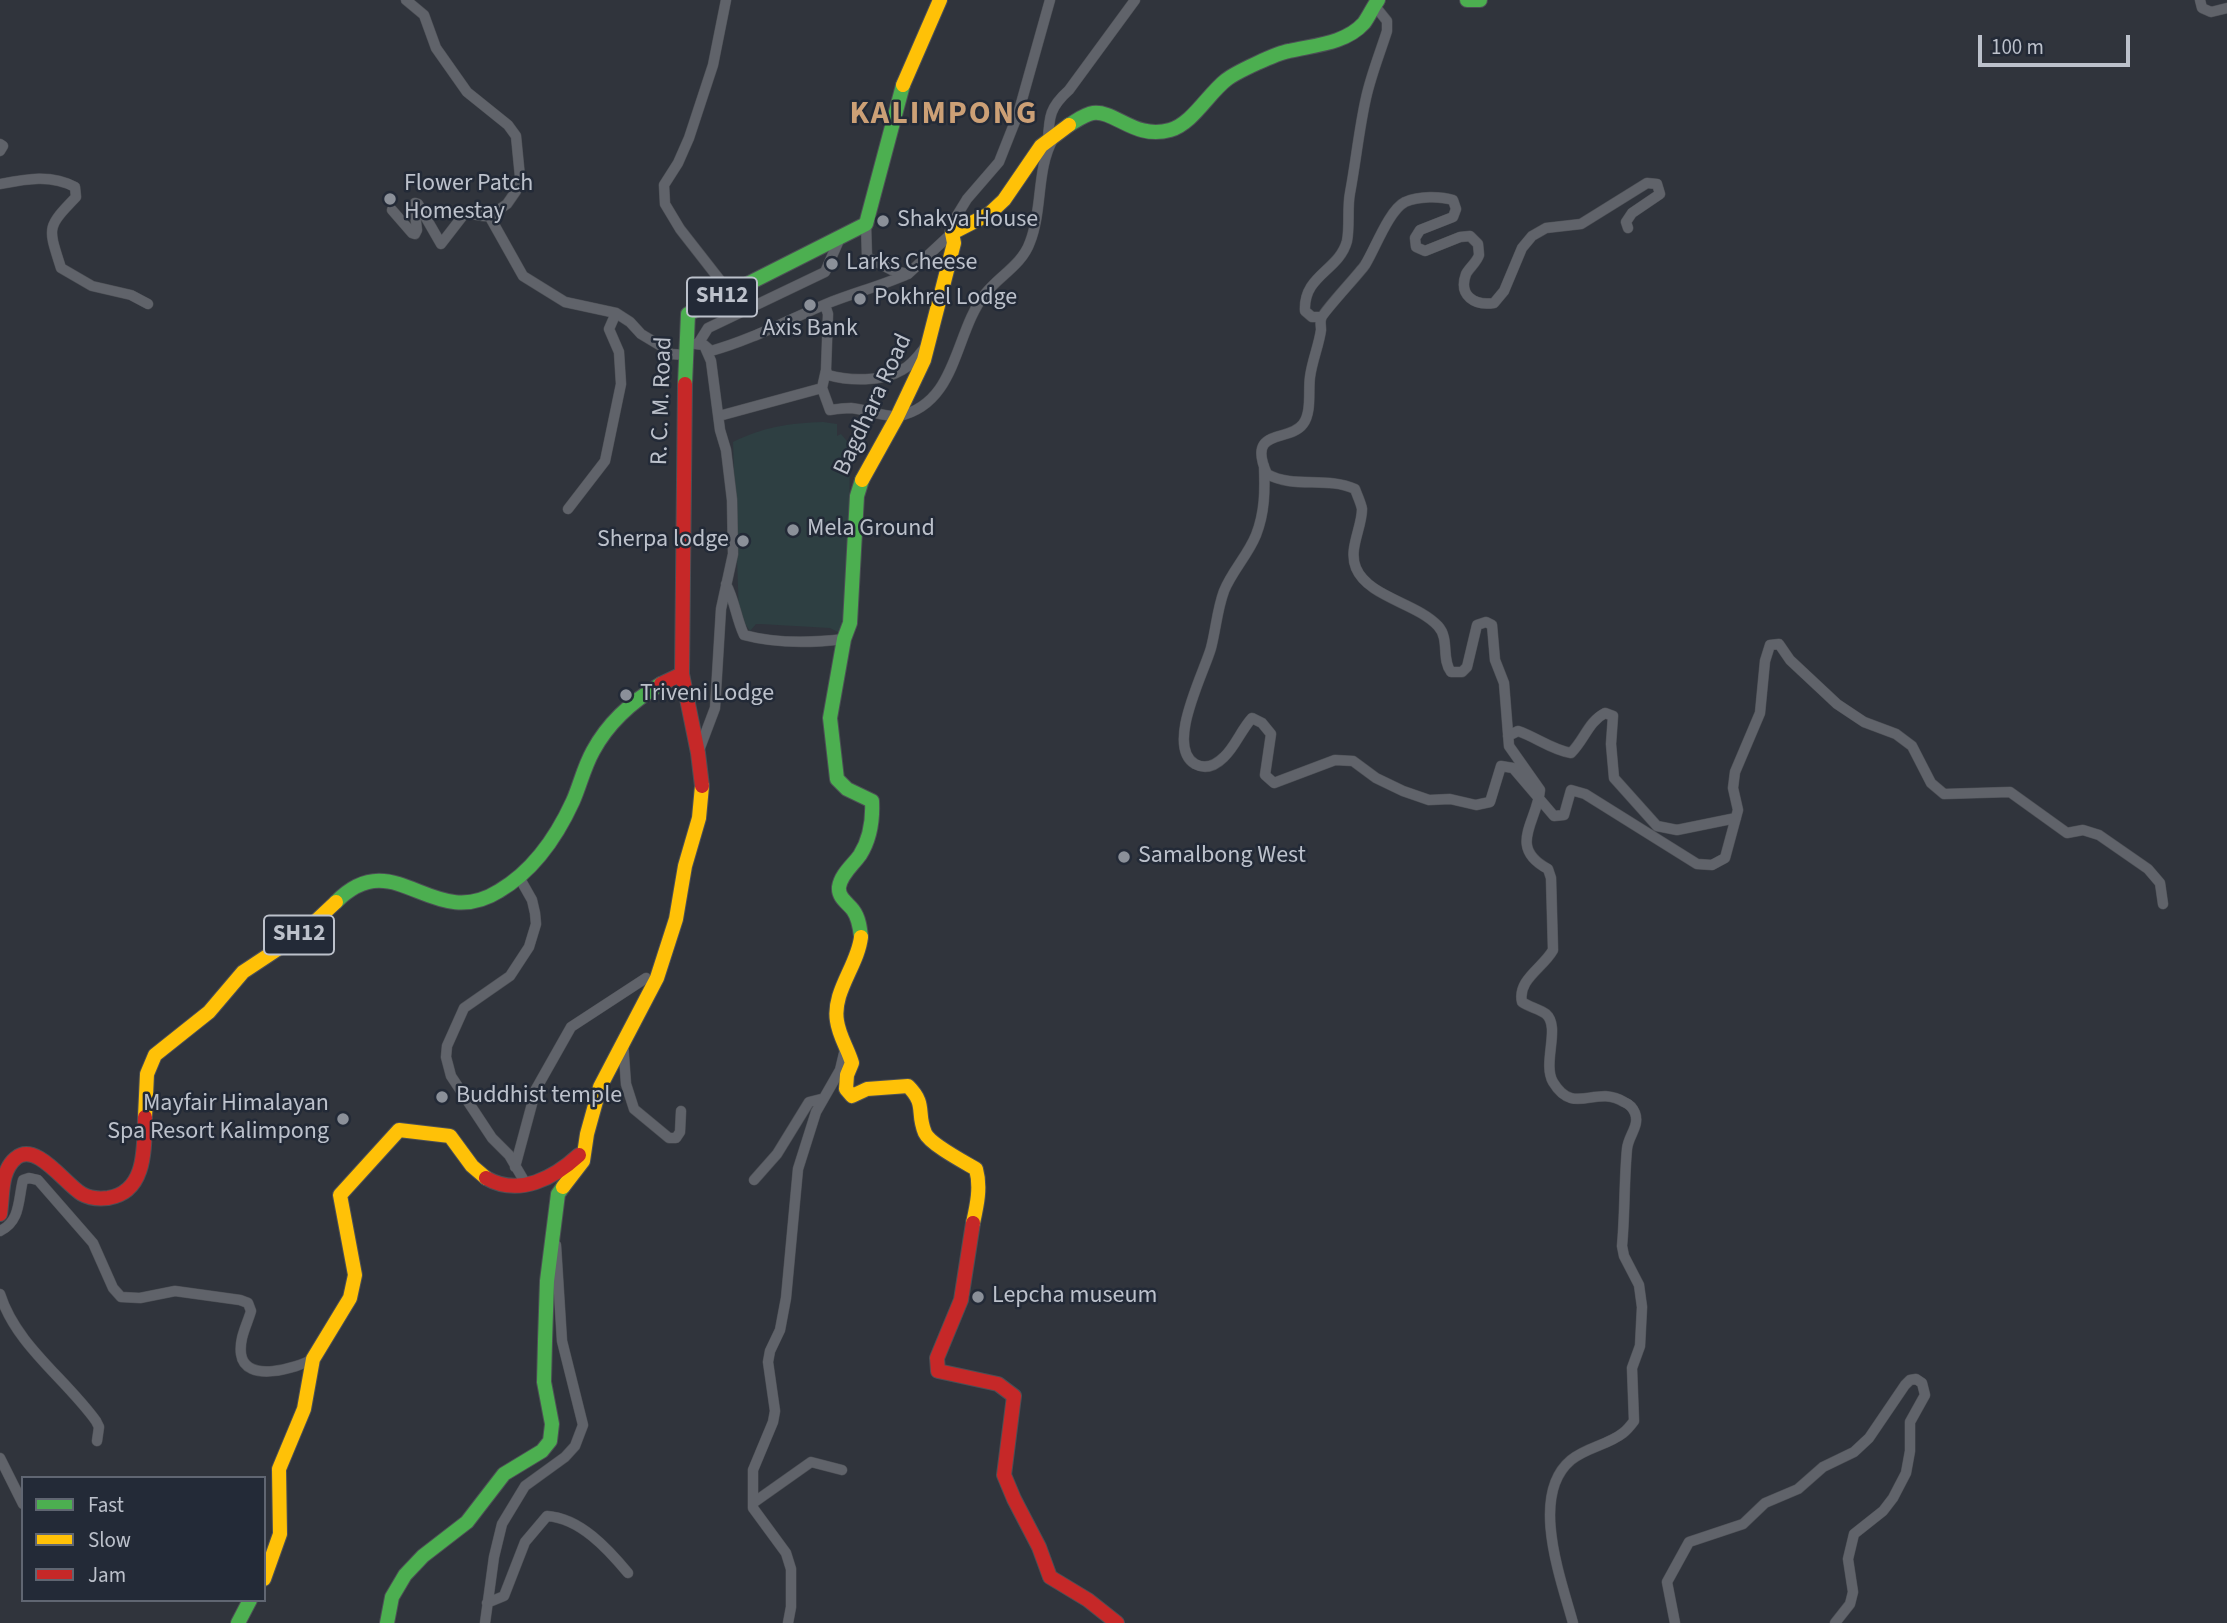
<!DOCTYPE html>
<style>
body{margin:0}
#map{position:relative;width:2227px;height:1623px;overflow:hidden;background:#30343c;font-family:"Source Sans 3",sans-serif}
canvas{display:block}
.legend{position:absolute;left:21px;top:1476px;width:245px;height:126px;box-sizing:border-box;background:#232a37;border:2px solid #606672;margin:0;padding:9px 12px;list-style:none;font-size:21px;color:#bcc1cb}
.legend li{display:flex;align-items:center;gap:14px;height:35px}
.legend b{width:35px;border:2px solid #606672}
.scale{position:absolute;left:1978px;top:35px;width:152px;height:32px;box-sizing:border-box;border:4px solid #bcc1cb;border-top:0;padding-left:9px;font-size:21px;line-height:24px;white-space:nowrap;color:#bcc1cb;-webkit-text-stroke:5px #232a37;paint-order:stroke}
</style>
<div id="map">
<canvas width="2227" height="1623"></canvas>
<ul class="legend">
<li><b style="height:9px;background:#4caf50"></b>Fast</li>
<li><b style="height:9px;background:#ffc107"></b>Slow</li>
<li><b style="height:9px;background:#c62828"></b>Jam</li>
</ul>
<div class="scale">100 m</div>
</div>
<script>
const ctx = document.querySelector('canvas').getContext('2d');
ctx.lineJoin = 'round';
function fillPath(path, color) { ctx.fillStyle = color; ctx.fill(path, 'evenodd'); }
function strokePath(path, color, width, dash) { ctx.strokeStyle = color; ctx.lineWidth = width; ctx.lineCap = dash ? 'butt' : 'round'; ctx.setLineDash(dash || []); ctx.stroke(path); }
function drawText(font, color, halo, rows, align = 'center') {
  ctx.font = font + ' "Source Sans 3",sans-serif'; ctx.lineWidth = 5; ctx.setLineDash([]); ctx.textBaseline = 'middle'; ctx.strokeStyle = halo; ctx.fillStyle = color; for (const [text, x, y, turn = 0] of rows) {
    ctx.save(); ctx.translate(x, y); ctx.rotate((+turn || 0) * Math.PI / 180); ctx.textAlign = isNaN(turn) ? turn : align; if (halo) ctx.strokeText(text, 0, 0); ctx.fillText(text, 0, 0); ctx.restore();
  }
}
const green = new Path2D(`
 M823,422L837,424V436L841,434L850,445L848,623L842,634L830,628L760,624H756L750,631L739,615L733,442C763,427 790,423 823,422Z`);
const street = new Path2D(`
 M406,0L424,15L436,48L467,92L508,125L516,136L520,177L516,191L507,204L494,213L491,219L523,276L565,302L616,313L630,322L641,334L666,349L670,354L686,355
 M726,0L713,65L689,138L678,163L664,185L665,204L680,229L730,293
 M2200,0L2202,8L2211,12L2227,8
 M1048,141C1049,116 1050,107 1069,90L1135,0
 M0,144L3,146L0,151
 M0,184C26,179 51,174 75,187L76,197C46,228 48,227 61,268L92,286L131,295L148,304
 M392,210L412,233L415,234L417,230L414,206L415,203L418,204L441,244L465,213C475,213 482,218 492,216
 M866,224L867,257L892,270L908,274L952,233L956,217L967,199L999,162L1018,114L1050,0
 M825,305L828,314L826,370L828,375C849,381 882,382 902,370C912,365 919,355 926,346
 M1321,317H1312L1305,311C1303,275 1339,271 1347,241C1350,225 1347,208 1350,193C1356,161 1359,129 1366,98C1371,75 1380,53 1387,31V21L1375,6
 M687,343L704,345L711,361L720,430L726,450L732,500L733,554L721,609L715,708L698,753
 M698,344L708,328L825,272L840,238
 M704,345L711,351C751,340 788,320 826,304C853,293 881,286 908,274
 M822,388L830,410C837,409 845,408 851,408C865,409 887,418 899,416C958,403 954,333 985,294C999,276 1022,265 1030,242C1043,209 1036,170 1053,139
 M719,416L822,388L826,370
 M1264,466C1265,490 1265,512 1256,535C1248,555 1232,571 1224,591C1217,610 1216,629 1211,648C1204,673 1165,746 1195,764C1206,770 1216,765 1224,757C1235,747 1241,730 1252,718L1262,723L1271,734L1265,775L1274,783L1335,760L1353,761L1376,778L1403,791L1429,800L1450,799L1476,805L1490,802L1501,766L1513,768L1554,816L1564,815L1571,790L1585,794L1697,864L1712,865L1725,858L1738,810L1733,788L1735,772L1760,713L1765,661L1770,645L1779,644L1790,660L1837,704L1864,722L1896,734L1912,746L1931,783L1944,794L2010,792L2067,833L2083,830L2099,835L2148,869L2160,883L2163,904
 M568,509L605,461L621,384L619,352L609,329L616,313
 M726,584C735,601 736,618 744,635C777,644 811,643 844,639
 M1508,736L1518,731C1536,737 1552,750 1571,753C1585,739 1588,722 1605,713L1613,716L1611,744L1614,778L1657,826L1677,830L1736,818
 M519,877L532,900L535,913L536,924L529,947L510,976L464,1008L447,1046L446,1057L451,1076L492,1138L509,1155L526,1184
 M623,1042L626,1084L634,1109L669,1138H676L680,1132L681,1111
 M515,1167L536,1089L571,1027L646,978
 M754,1180L777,1154L809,1102L821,1099
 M0,1231C21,1221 18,1199 23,1180L29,1178L38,1180L93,1243L113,1288L121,1297L140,1298L175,1291L240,1300L248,1303L251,1311C247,1325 239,1338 241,1354C245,1384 297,1368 313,1359
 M0,1294C16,1345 65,1378 96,1421L99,1427L97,1441
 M0,1458L23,1504
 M753,1503L811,1462L842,1470
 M487,1603L504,1596L525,1542L547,1516C580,1518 608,1549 628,1573
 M485,1623L494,1557L502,1524L525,1486L565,1457L575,1446L583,1425L562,1341L556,1245
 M788,1623L791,1607V1569L786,1553L753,1508V1470L773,1422L775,1411L768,1362L770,1351L780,1330L786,1298L798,1169L816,1112L840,1070L845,1049
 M1573,1623C1561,1579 1529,1495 1571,1460C1587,1447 1608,1445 1623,1433C1627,1430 1631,1425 1634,1421L1632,1368L1640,1346L1642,1307L1639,1285L1624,1256L1622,1246C1625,1214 1624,1181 1627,1149C1628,1136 1640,1126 1635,1113C1633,1108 1629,1104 1624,1102C1595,1084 1574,1117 1553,1082C1542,1063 1561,1027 1546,1014C1540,1009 1529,1007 1522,1002C1517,980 1543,968 1553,950L1551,878L1548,869C1507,847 1537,822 1540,790L1509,746L1504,683L1495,660L1492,625L1486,622L1477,625L1467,667L1462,672H1451C1441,659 1450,639 1438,626C1417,603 1368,597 1356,568C1348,549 1362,528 1362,509C1361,503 1357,495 1355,489C1326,476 1294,489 1267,474C1246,427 1289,443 1303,424C1312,412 1308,391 1310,377C1312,361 1319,345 1321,330C1321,326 1320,322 1321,319C1322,313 1358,275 1365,265C1375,249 1389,210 1405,202C1419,196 1440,196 1453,200L1456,209L1453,217L1420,230L1415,238L1416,247L1425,251L1460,237L1470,236L1478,244C1478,244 1479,254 1479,255C1477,262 1469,268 1466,274C1458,296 1475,306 1494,303L1504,291L1522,248L1532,236L1546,228L1581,224L1647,183L1657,184L1660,194L1632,213L1626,222L1628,228
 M1675,1623L1667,1582L1689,1542L1743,1524L1765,1503L1798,1489L1823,1467L1854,1452L1869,1438L1905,1385L1910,1380L1916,1379L1922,1383L1925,1395L1910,1422V1451L1906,1473L1893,1498L1883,1511L1854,1534L1848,1559L1853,1592L1850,1604L1835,1623`);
const fast = new Path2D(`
 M1467,0H1480
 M1069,125C1076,121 1085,114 1093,113C1115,110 1135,140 1170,130C1192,124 1208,94 1226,80C1236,72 1277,53 1289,51C1314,45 1345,44 1364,23C1369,16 1373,7 1378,0
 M685,384L688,314L866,224L903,85
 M336,902C395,842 432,933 499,891C533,871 557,836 573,801C580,785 584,767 593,751C608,723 634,700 661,684
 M861,937C860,928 859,918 853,910C848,903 838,898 839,887C841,874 853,865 860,855C870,839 873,820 872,801L847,789L837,779L830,718L844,639L850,623L857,496L862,480
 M238,1623L250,1600
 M387,1623L392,1597L405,1575L423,1556L467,1522L504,1474L542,1451L550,1441L552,1424L544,1382L545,1341L547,1281L558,1194L563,1187`);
const slow = new Path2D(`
 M903,85L940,0
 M862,480L897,417L924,360L954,243L952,233L989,214L1004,200L1041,146L1069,125
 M861,937C858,965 832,992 837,1021C839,1036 848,1049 852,1063L847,1075L846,1089L852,1096L867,1089L908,1086C927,1105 916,1112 925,1133C930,1144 964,1162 976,1169C981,1187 977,1205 973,1223
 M145,1117L147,1074L155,1055L209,1012L243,972L305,931L336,902
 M563,1187L583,1161L587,1134L600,1087L657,978L676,919L685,866L699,818L702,786
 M264,1579L280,1534L279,1469L304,1409L313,1359L350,1298L355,1275L340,1195L399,1130L450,1136L472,1166L486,1178`);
const jam = new Path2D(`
 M682,674L698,753L702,786
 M661,684L682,674L685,384
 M486,1178C519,1197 554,1178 579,1155
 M0,1214C3,1196 0,1171 16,1158C36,1141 65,1184 82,1194C89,1198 99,1199 108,1198C147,1192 144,1147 145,1117
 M973,1223L961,1300L937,1358L938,1371L998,1384L1014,1396L1004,1475L1014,1499L1039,1547L1050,1577L1088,1600L1117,1623`);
const markers = [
 [390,199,7,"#8b9099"],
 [883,221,7,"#8b9099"],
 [832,264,7,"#8b9099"],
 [860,299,7,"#8b9099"],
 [810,305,7,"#8b9099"],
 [793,530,7,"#8b9099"],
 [743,541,7,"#8b9099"],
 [626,695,7,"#8b9099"],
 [1124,857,7,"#8b9099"],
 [442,1097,7,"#8b9099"],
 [343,1119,7,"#8b9099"],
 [978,1297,7,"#8b9099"]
];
const shields = [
 [722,297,70],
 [299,935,70]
];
const shieldNames = [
 ["SH12",722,297],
 ["SH12",299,935]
];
const poiNames = [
 ["Flower Patch",404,185],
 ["Homestay",404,213],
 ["Shakya House",897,221],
 ["Larks Cheese",846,264],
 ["Pokhrel Lodge",874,299],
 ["Axis Bank",810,330,"center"],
 ["Mela Ground",807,530],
 ["Sherpa lodge",729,541,"right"],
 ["Triveni Lodge",640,695],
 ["Samalbong West",1138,857],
 ["Buddhist temple",456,1097],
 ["Mayfair Himalayan",329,1105,"right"],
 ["Spa Resort Kalimpong",329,1133,"right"],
 ["Lepcha museum",992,1297]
];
const streetNames = [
 ["R. C. M. Road",663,401,-88],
 ["Bagdhara Road",874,405,-65]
];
const districtNames = [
 ["KALIMPONG",944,116]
];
fillPath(green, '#2e3f42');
strokePath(street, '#4c4f55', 11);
strokePath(fast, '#4c4f55', 16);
strokePath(slow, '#4c4f55', 16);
strokePath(jam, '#4c4f55', 16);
strokePath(street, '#60636a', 10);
strokePath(fast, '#4caf50', 14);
strokePath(slow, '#ffc107', 14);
strokePath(jam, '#c62828', 14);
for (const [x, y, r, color] of markers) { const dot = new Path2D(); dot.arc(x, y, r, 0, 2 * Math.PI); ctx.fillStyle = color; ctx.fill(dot); strokePath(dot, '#232a37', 2.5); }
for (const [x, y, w] of shields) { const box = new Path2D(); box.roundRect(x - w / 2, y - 19.5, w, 39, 5); ctx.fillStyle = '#232a37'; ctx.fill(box); strokePath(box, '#bcc1cb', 2); }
drawText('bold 23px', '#bcc1cb', null, shieldNames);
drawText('24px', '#bcc1cb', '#232a37', poiNames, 'left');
drawText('24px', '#bcc1cb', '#232a37', streetNames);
ctx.letterSpacing = '2px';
drawText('bold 32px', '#cca076', '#232a37', districtNames);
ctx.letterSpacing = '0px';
</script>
